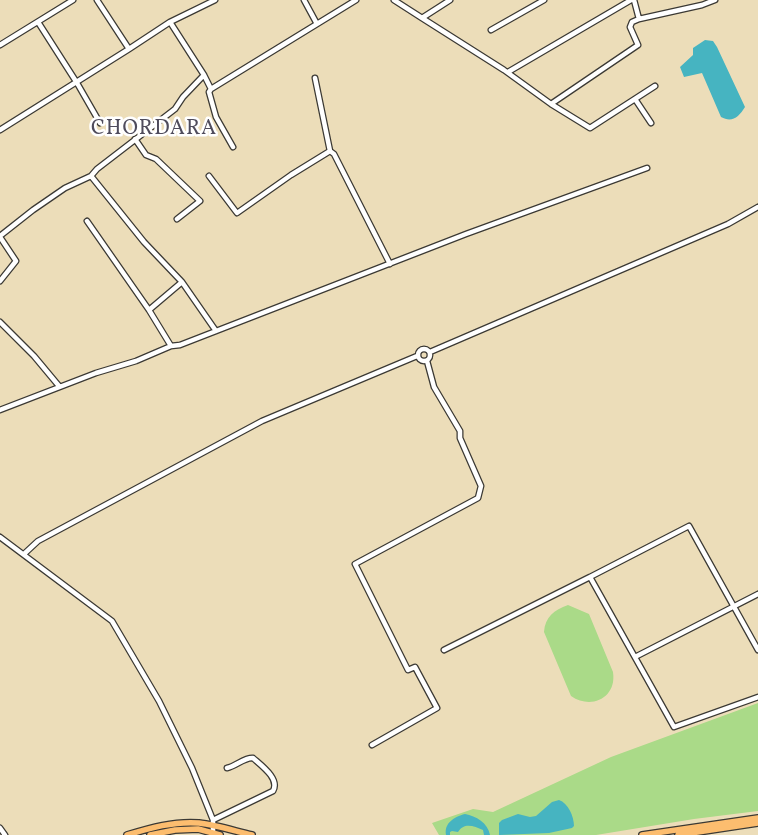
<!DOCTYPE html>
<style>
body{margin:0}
canvas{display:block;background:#ecddb9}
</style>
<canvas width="758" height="835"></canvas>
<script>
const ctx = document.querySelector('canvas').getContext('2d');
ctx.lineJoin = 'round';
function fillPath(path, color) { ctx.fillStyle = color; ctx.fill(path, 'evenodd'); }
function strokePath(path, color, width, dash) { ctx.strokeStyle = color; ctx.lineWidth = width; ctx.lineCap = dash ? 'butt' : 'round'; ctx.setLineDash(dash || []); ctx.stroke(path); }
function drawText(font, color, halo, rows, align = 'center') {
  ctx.font = font + ' Vollkorn,serif'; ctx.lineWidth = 5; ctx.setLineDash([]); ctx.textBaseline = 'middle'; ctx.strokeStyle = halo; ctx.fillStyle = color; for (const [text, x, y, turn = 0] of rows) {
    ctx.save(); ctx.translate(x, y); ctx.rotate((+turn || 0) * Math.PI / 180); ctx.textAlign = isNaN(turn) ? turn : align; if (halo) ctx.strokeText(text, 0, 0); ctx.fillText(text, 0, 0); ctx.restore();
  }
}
const green = new Path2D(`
 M568,605L589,614L613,672C617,698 591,710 571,696L544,632C545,617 554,610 568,605Z
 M758,703V811L694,819L596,835H439L432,823L473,809L493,812L611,757Z`);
const water = new Path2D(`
 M705,40L713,41L717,47L745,107C739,117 732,123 721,117L702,73L684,77L680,67L693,55V48Z
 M559,800C568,803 574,816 574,826L572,828L549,833L499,835V823L502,820L518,814L530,817L536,816L552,802Z
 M465,814C476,816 488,823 490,835H484L483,830C474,826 464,822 458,832L452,831L450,832V835H446C444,823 454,817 465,814Z`);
const minor = new Path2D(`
 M97,0L129,49
 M304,0L317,24
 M394,0L422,18L450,0
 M634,0L639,19
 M422,18L504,70L551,104L590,128L655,86
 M38,22L77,83L100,123
 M170,22L204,75
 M491,30L544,0
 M0,45L73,0
 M508,72L631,0
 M315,78L330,151L334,154L390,264
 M211,89L209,92L216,117L233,147
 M635,99L651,123
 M551,104L638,45L630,27L632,22L639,19L702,5L715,0
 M0,130L129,49L170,22L215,0
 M135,139L146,155L156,159L200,201L177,219
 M209,176L237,213L291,175L330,151
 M0,236L33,210L65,188L91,176
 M0,281L16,261L0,237
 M182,282L216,331
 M149,310L182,282L144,242L91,176L97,169L175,109L183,97L204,75L211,89L356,0
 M0,322L34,356L59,386
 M171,346L180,345L466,234L647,168
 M418 355a6 6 0 1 1 12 0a6 6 0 1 1-12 0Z
 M430,352L728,224L758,207
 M0,410L96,373L136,361L171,346L149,310L87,221
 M0,537L112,621L159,701L192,768L213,820V834
 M24,554L38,541L262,421L417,356
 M444,650L590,577
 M758,650L689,526L590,577L674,727L758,697
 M635,657L758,594
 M372,745L437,708L415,667L408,670L355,564L478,498L481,486L460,438V431L434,387L427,361
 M213,820L273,791C280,779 262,766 253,758C245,757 236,766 227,768
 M0,828L5,835`);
const major = new Path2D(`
 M127,835C150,828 174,821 199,823C216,825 235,831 252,835
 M150,835L175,830L198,829L220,835
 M642,835L758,818
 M678,835L758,823`);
const quarterNames = [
 ["CHORDARA",154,130]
];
fillPath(green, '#aada88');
fillPath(water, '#46b4c1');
strokePath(minor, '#3b3934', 7);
strokePath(major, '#3b3934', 8);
strokePath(minor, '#fff', 4.5);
strokePath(major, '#fcbd6f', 5.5);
ctx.letterSpacing = '1px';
drawText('21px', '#4f4c5c', '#fff', quarterNames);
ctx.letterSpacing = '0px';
</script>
